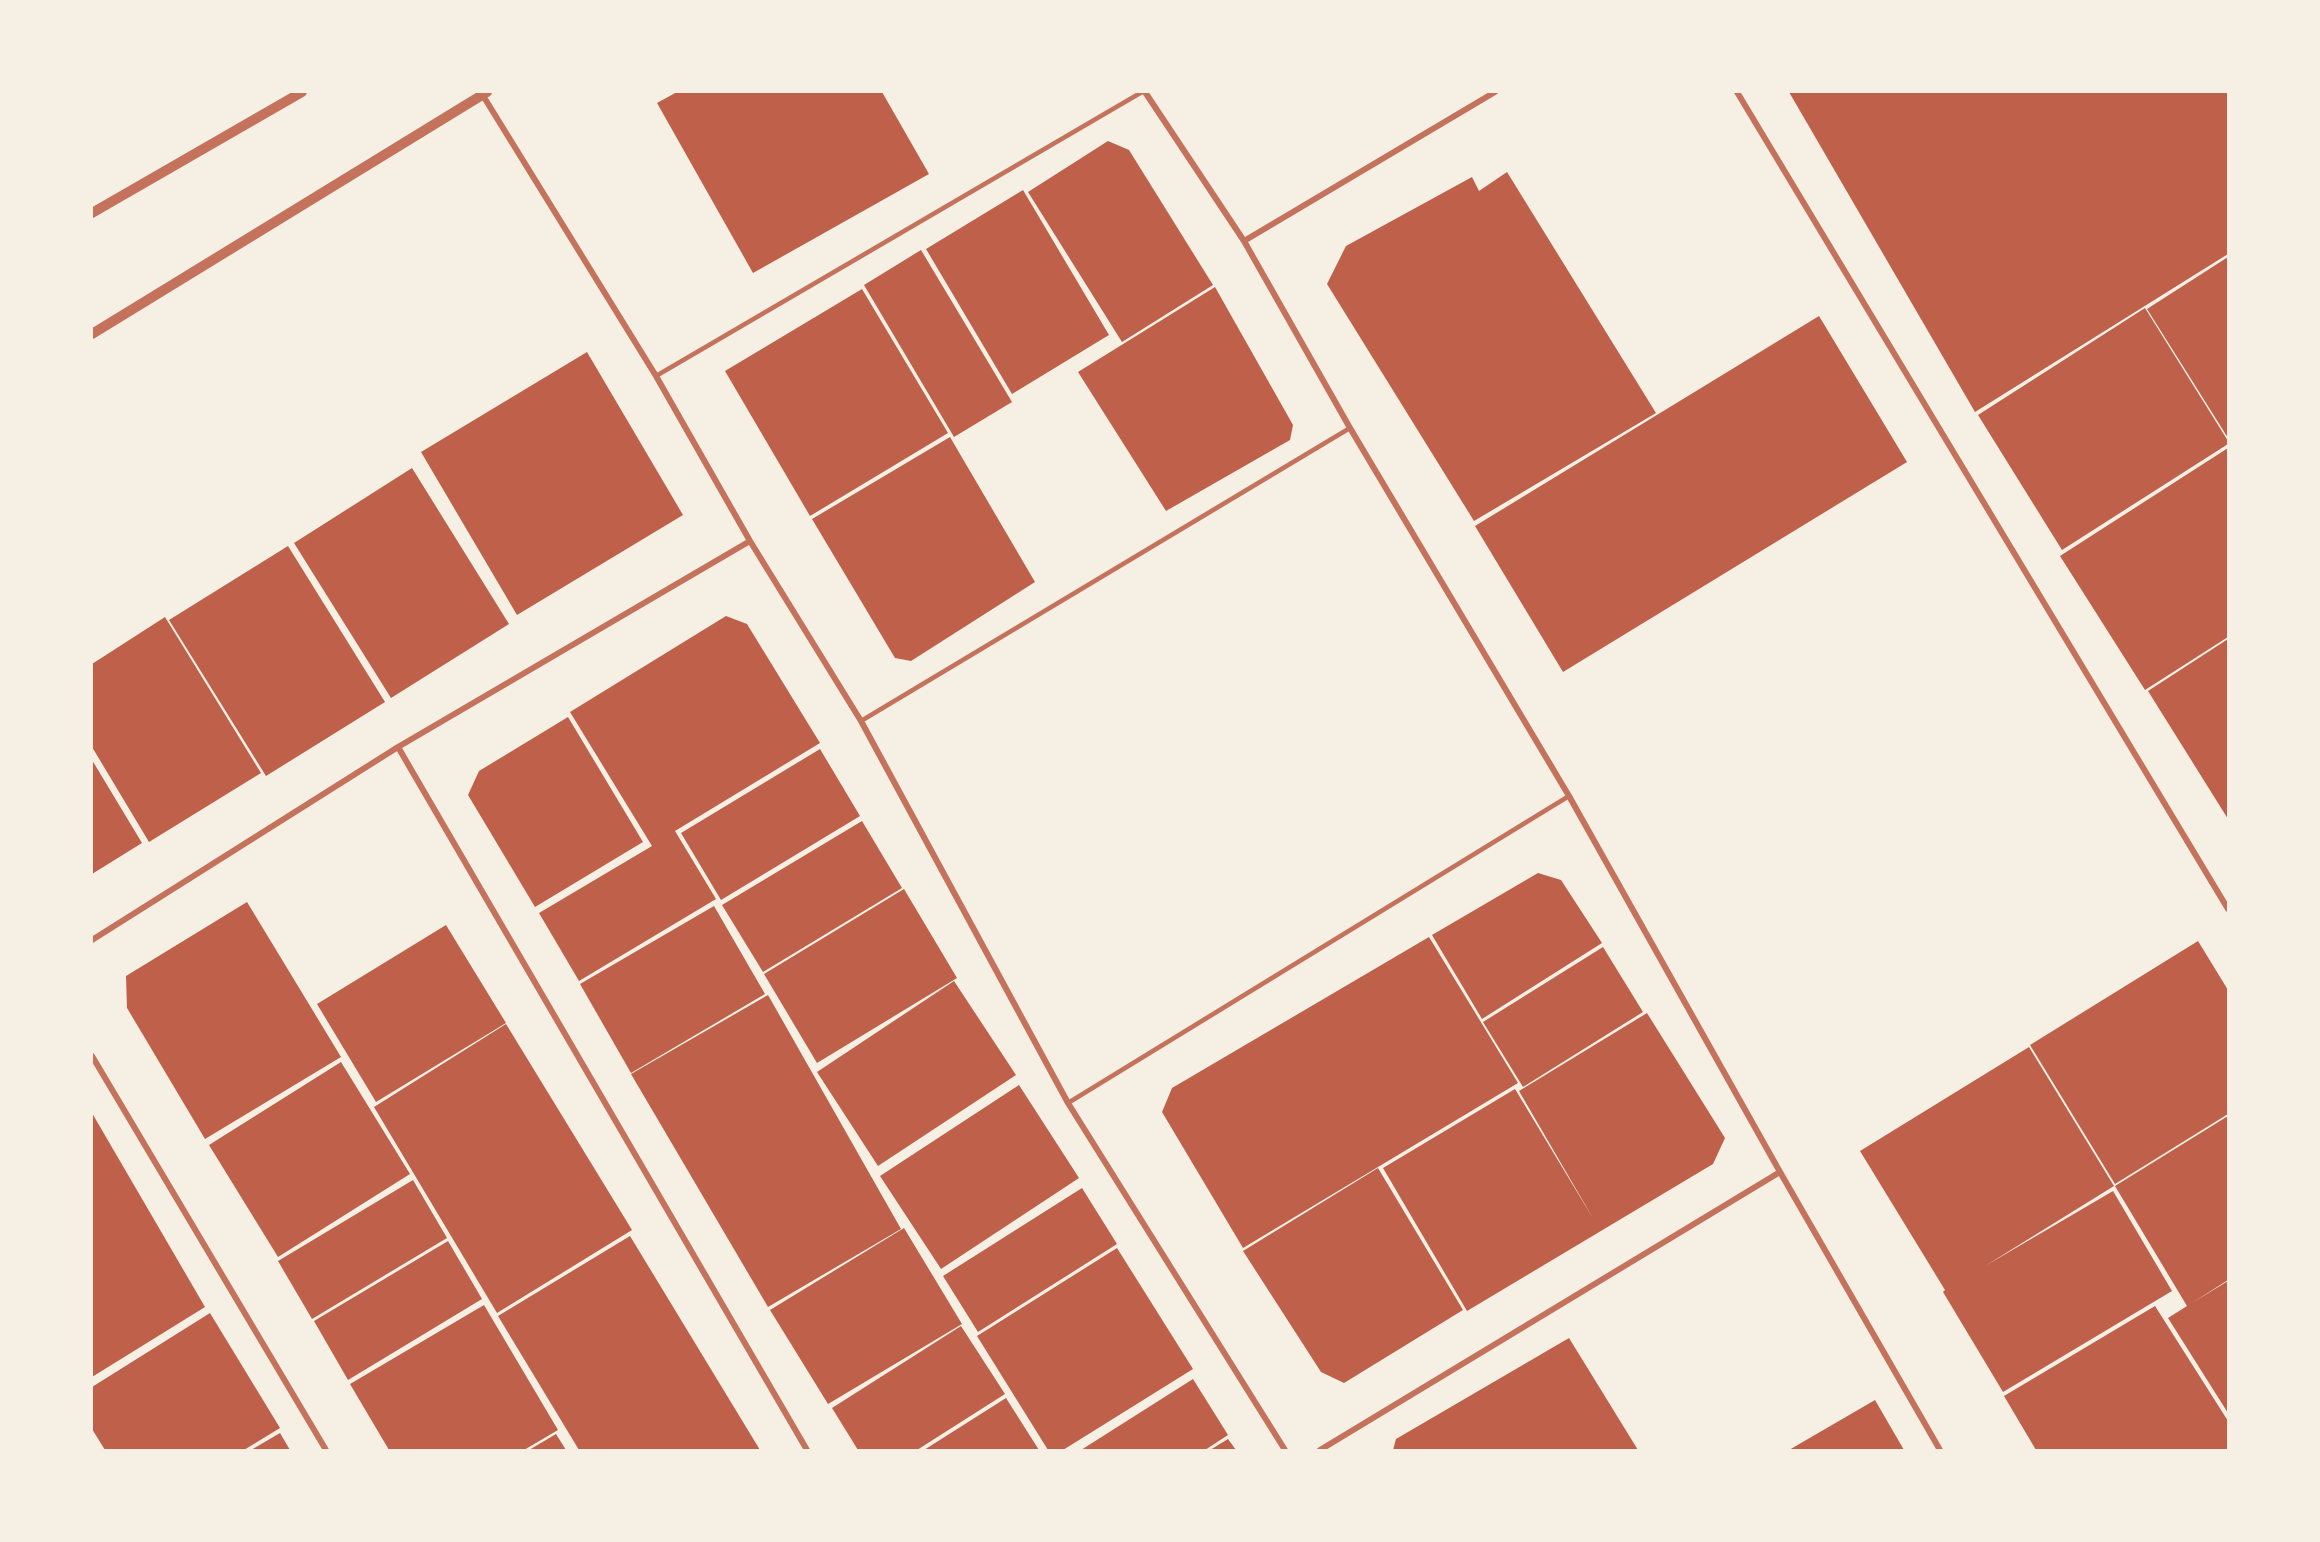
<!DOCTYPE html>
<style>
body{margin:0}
#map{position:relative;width:2320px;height:1542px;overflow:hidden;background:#f6efe4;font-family:Lora,serif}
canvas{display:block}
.frame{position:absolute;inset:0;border:93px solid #f6efe4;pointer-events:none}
</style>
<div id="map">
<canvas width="2320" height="1542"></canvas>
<div class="frame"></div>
</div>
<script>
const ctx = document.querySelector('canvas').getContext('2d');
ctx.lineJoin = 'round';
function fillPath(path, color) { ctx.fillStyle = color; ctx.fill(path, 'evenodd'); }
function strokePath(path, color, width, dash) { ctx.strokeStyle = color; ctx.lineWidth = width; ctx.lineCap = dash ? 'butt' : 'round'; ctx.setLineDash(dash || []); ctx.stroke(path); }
const building = new Path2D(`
 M677,92H882L929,174L753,273L657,103Z
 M1789,92H2228V254L1975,412Z
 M1108,141L1129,150L1213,285L1122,342L1028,192Z
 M1507,172L1656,413L1474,521L1327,284L1346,246L1472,177L1479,191Z
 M1023,190L1109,335L1012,394L926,249Z
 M921,250L1012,402L954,437L864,285Z
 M2228,257V438L2147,309Z
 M1215,287L1293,425L1290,440L1166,511L1078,372Z
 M862,289L948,433L810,516L725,371Z
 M2145,308L2228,441V444L2062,550L1978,415Z
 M1819,316L1907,462L1563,672L1475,526Z
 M587,352L683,515L517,615L421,452Z
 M950,437L1035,582L911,661L895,658L812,519Z
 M2228,448V637L2145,690L2060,556Z
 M412,468L509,624L391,698L294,543Z
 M288,546L385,702L266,776L169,620Z
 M726,616L747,624L820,743L675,831L716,899L579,981L539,913L652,846L570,712Z
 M165,617L261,773L149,842L92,747V664Z
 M2228,639V819L2148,691Z
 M568,717L643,842L535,907L468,795L479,771Z
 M820,749L860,816L721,900L681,833Z
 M92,760L142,843L92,874Z
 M862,821L902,888L763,972L722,905Z
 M1538,873L1561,880L1602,943L1482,1019L1432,935Z
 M904,889L957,978L817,1063L764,974Z
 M247,902L341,1057L205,1139L127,1008L126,976Z
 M714,906L765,994L631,1073L580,984Z
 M446,925L506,1023L376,1102L317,1004Z
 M1429,937L1518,1083L1243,1248L1162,1112L1172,1088Z
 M2198,941L2228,990V1114L2115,1184L2030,1045Z
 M1603,947L1643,1012L1523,1087L1483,1022Z
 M954,981L1016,1075L878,1166L817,1072Z
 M768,995L901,1229L768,1307L631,1074Z
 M1647,1013L1725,1138L1713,1164L1467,1311L1383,1168L1515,1089L1594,1220L1519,1091Z
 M506,1024L632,1230L497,1313L374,1107Z
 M2029,1047L2114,1186L1985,1266L2113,1191L2172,1291L2003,1392L1943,1292L1945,1290L1860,1151Z
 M341,1062L410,1174L278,1257L209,1145Z
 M1019,1085L1079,1178L941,1269L880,1176Z
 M92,1113L205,1307L92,1377Z
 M2228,1116V1280L2192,1303L2228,1281V1413L2168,1318L2187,1306L2115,1186Z
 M1378,1168L1463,1310L1344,1383L1321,1372L1243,1251Z
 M413,1180L447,1238L312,1319L278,1261Z
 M1082,1188L1117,1244L978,1332L943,1276Z
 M904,1228L962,1324L828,1404L770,1310Z
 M630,1236L760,1450H579L498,1316Z
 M448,1241L482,1299L348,1380L314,1321Z
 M1117,1248L1193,1369L1063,1450H1048L977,1336Z
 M484,1305L558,1430L524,1450H389L350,1384Z
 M2155,1306L2228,1421V1450H2036L2004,1396Z
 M210,1313L280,1428L244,1450H105L92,1429V1387Z
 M961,1326L1005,1394L917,1450H858L832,1408Z
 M1569,1338L1638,1450H1393L1396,1439Z
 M1193,1379L1228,1435L1205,1450H1081Z
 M1006,1398L1039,1450H924Z
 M1875,1400L1904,1450H1789Z
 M280,1433L290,1450H251Z
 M556,1434L566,1450H529Z
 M1228,1439L1236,1450H1210Z`);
const service = new Path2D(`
 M656,376L1142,92
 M861,721L1350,428
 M1068,1103L1569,796`);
const minor = new Path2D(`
 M1145,92L1244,241L1350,428L1569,796L1780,1172L1940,1450
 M1737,92L2228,909
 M482,94L656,376L750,541L861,721L1068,1103L1285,1450
 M1244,241L1495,92
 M398,747L807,1450
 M92,940L398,747L750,541
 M92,1056L326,1450
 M1320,1450L1780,1172`);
const tertiary = new Path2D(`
 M92,213L302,92
 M92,334L487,92`);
fillPath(building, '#bf614a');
strokePath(service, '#c5725c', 4.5);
strokePath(minor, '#c5725c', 6);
strokePath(tertiary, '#c5725c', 10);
</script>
